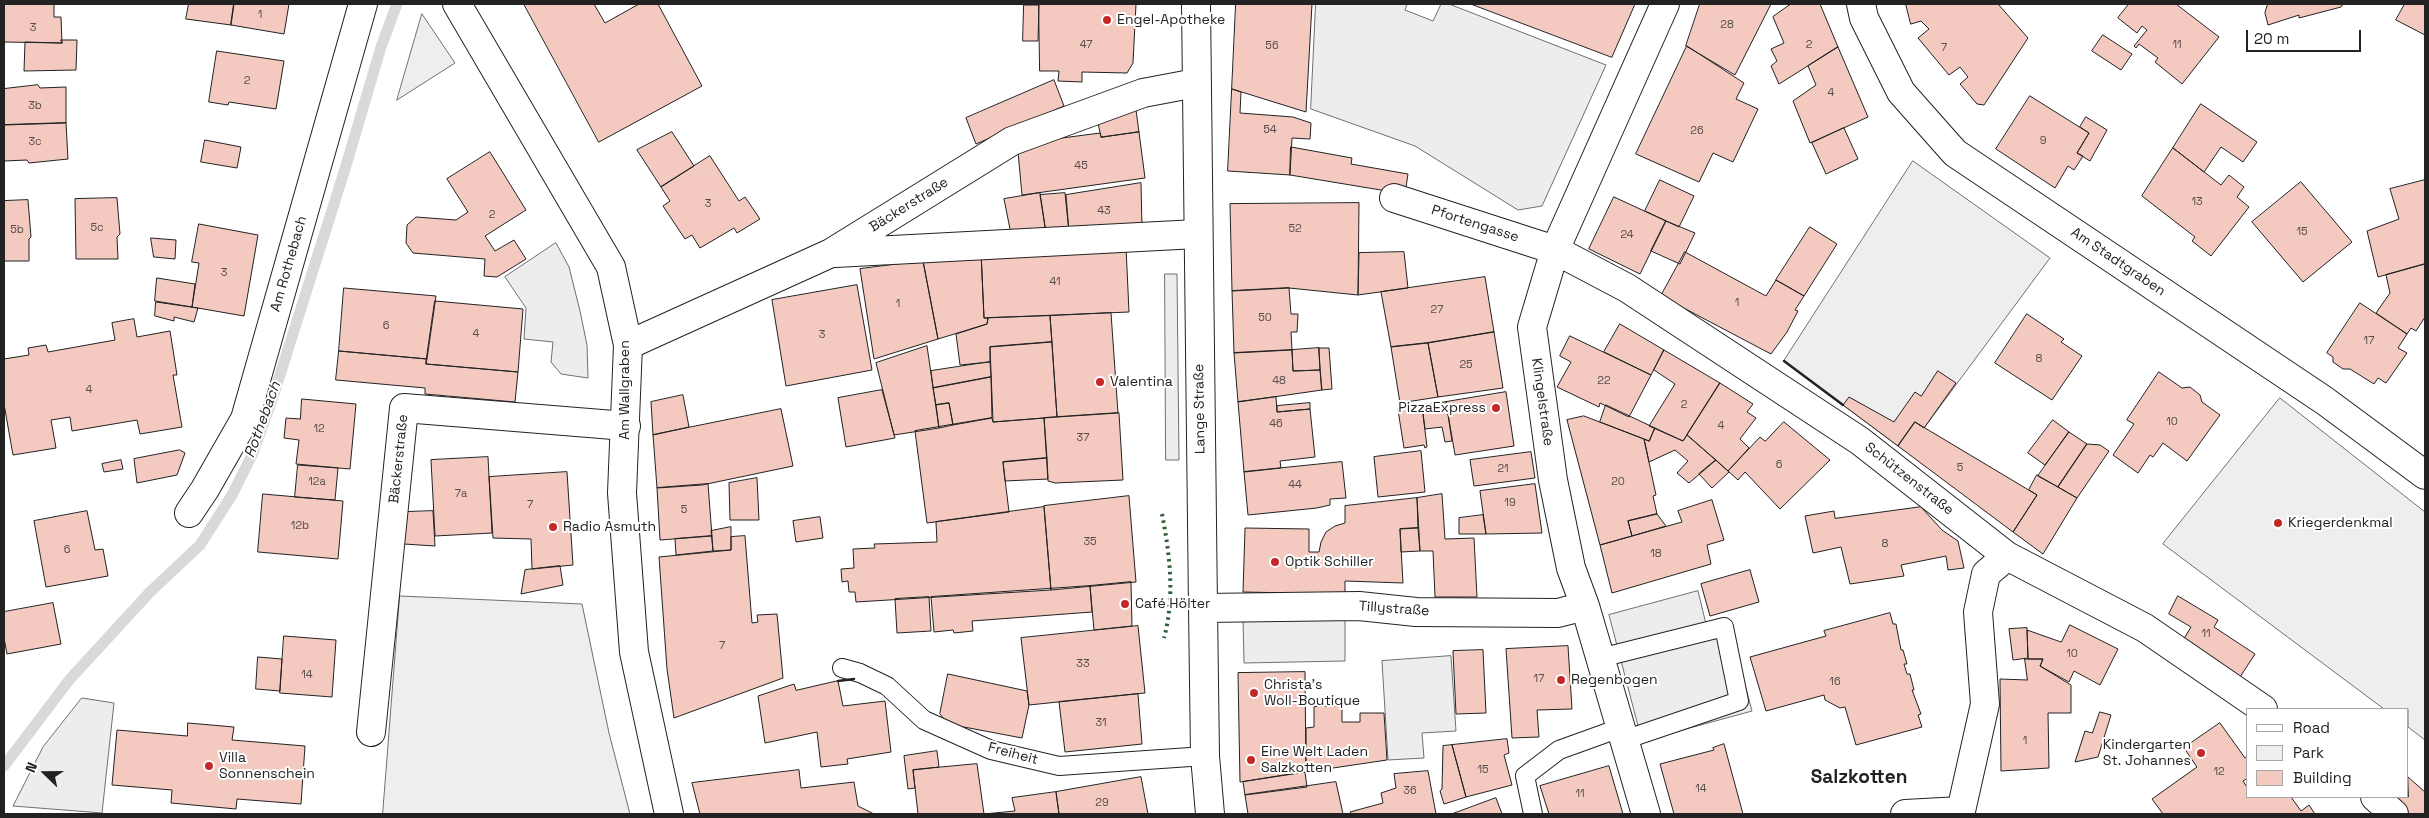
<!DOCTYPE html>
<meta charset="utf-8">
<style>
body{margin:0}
#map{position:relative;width:2429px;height:818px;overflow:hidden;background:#fff;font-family:"Space Grotesk",sans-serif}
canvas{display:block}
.frame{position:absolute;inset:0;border:5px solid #222;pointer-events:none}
.legend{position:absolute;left:2246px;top:708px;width:162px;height:90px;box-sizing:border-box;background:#fff;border:1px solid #a7a7a7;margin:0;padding:6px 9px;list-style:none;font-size:15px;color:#222}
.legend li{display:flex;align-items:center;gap:10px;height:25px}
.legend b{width:25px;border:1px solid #a7a7a7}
.north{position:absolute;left:20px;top:748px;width:50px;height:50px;-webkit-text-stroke:4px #fff;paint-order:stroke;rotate:292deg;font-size:14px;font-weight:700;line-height:20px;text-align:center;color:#222}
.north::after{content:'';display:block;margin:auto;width:18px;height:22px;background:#222;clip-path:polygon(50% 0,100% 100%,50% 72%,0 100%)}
.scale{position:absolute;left:2246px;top:30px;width:115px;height:22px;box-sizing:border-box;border:2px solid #222;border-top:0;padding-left:6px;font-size:15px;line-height:18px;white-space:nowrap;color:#222;-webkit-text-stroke:4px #fff;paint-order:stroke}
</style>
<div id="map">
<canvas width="2429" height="818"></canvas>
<div class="frame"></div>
<ul class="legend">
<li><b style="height:6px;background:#fff"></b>Road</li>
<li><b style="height:14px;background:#eee"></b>Park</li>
<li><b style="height:14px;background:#f3c9c0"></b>Building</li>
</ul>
<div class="north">N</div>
<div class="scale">20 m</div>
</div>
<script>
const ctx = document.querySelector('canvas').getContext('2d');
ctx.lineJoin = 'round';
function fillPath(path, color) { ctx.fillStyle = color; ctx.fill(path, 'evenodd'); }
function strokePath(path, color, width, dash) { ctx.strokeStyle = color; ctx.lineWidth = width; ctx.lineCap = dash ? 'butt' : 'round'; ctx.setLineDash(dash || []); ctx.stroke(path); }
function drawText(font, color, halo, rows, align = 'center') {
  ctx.font = font + ' "Space Grotesk",sans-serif'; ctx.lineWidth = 4; ctx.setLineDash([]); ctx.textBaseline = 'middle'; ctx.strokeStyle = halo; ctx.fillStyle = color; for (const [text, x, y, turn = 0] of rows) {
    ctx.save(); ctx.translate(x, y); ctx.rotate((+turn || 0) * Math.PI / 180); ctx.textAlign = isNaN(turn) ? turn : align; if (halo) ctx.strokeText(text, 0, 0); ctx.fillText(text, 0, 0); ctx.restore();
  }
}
const green = new Path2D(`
 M422,14L455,63L397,100Z
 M1913,161L2050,258L1924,428L1915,423L1898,446L1784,361Z
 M2280,398L2425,512V740L2408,727V709H2384L2163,544Z
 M400,596L582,604L609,733L630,814H383Z`);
const parking = new Path2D(`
 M1316,4H1407L1405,10L1433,21L1441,4H1449L1606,65L1542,206L1518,210L1415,146L1311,109Z
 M556,243L569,267L580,311L587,345L588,378L561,374L551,362L553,342L524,339L526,308L505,277Z
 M1165,274H1177L1179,460H1166Z
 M1698,591L1706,624L1727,618L1752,711L1642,741L1609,615Z
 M1345,616V661L1244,663L1243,618Z
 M1451,656L1456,731L1422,733L1424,758L1388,760L1382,661Z
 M82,698L114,703L102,813L13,806L43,747Z`);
const stream = new Path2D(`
 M4,766L70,679L150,592L200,545L232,495L253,453L273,397L345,169L381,47L397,4`);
const building = new Path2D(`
 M4,4H54V17H61L62,43L4,42Z
 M189,4H234L231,25L186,19Z
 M234,4H289L284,34L231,25Z
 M524,4H594L605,23L639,4H658L702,86L599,142Z
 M1039,4H1136L1133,63L1127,73L1082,72V82L1058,81L1059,71H1040Z
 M1236,4H1312L1306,112L1232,89Z
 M1471,4H1635L1612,57Z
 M1700,4H1771L1735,75L1686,46Z
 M1791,4H1820L1838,47L1779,84L1771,66L1777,61L1771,49L1784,43L1773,17Z
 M1906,4H1998L2028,38L1984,105L1977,104L1960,84L1968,77L1960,67L1949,75L1918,38L1929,29L1921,21L1911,24Z
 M2129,4H2176L2219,37L2182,84L2155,62L2158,58L2139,44L2136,48L2134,46L2147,30L2142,26L2137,33L2118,18Z
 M2268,4H2343L2341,7L2299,18V15L2268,25L2265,13Z
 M2405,4H2425V35L2396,20Z
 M1024,5H1039L1038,41H1023Z
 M2103,35L2132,54L2121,70L2092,51Z
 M61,40H77L76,70L24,71L25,42L62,43Z
 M1687,46L1744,83L1736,99L1758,109L1733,162L1713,153L1699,182L1636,154Z
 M1838,47L1868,117L1810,143L1793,101L1816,85L1808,66Z
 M217,51L284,61L276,109L229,102L228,105L209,102Z
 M1054,80L1064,106L976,144L966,118Z
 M38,85L40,88L66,87V123L4,125V89Z
 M1232,89L1241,92L1240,113L1293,117L1311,123L1310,139L1292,138L1290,175L1228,171Z
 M2030,96L2089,133L2077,153L2083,156L2074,170L2068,166L2055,188L1996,149Z
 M2201,104L2257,142L2243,162L2221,147L2204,172L2173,148Z
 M1136,110L1139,132L1101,137L1098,123Z
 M2086,117L2107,130L2090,161L2077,153L2089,133L2080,127Z
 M66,123L68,159L29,163L27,160L4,161V125Z
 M1844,128L1858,159L1826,174L1812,143Z
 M672,132L694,166L661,187L637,150Z
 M1139,132L1145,178L1022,195L1018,152L1039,141L1100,133L1101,137Z
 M205,140L241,147L237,168L201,162Z
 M1291,147L1352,158L1351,164L1408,174L1405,194L1290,175Z
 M2173,148L2221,185L2229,175L2244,187L2237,197L2249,207L2211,256L2192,241L2195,237L2142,196Z
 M490,152L526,210L485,236L495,251L514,240L526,259L497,277L484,276L485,259L413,253L406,243L407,225L416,217L456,220L468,212L447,179Z
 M710,156L739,201L745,197L760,219L737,233L734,228L700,248L692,235L685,239L663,206L670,201L661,187Z
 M1660,180L1694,196L1679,227L1645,211Z
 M2425,180V264L2378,277L2367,231L2399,219L2390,189Z
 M2301,182L2352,242L2303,282L2252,222Z
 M1141,183L1142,228L1069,232L1066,195Z
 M1040,193L1046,233L1011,234L1004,199Z
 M1065,193L1069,232L1046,233L1040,195Z
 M1614,197L1666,221L1640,274L1589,249Z
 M117,198L120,234L117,237L118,259H76L75,199Z
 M28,200L31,237L29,239V261H4V201Z
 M1359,203L1358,295L1289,288L1232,291L1230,204Z
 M1666,221L1695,233L1680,264L1651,251Z
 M199,224L258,235L244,316L192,307L199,263L192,262Z
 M1810,227L1837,244L1804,296L1776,280Z
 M151,238L176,240L175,259L154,257Z
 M1126,247L1129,312L984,318L981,252Z
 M981,252L984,318H988L987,324L938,339L923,261Z
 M1404,252L1408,288L1358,295L1359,253Z
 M1685,252L1766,296L1776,280L1804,296L1795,310L1798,311L1787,332L1771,354L1661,296Z
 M923,261L938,339L874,359L860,269Z
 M2425,264V317L2416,331L2411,328L2407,334L2376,313L2390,293L2386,275Z
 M1485,277L1494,332L1428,343L1391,347L1381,292Z
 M157,278L195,284L192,307L155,301Z
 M857,285L872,370L786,386L772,300Z
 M344,288L436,296L427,359L339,351Z
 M1289,288L1291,314H1298L1297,332H1291L1292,350L1234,353L1232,291Z
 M435,301L523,309L518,372L426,364Z
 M156,302L198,308L194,322L174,317V321L155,316Z
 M2360,303L2407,334L2398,348L2407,353L2386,383L2378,378L2374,384L2350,369H2343L2333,362V357L2327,353Z
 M1111,313L1118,413L1057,417L1050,316Z
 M2027,314L2064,339L2061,342L2082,356L2052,400L1995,363Z
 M1050,316L1052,342L990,347V362L960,365L956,334L987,324L988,318Z
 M134,319L137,337L170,331L177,375H173L182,427L140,434L137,420L72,431L70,417L51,420L56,448L13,455L4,404V359L29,355L28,348L46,345L48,352L115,340L112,323Z
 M1620,324L1664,350L1651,375L1604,352Z
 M1494,332L1503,388L1438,397L1428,343Z
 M1570,336L1651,375L1629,417L1600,403L1599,407L1557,387L1571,362L1560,356Z
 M1052,342L1057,417L993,422L990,347Z
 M1428,343L1438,397L1400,403L1391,347Z
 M927,346L939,428L894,435L876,363Z
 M1319,348L1320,370L1293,371L1292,350Z
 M1319,348H1329L1332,389L1322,390Z
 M1292,350L1293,371L1320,370L1322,390L1238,402L1234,353Z
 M1664,350L1720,383L1683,441L1649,426L1675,384L1654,370Z
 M339,351L427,359L426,364L518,372L515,402L425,394V388L336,380Z
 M990,362L991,377L933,388L931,371Z
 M1938,371L1956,383L1924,428L1915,422L1898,446L1843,405L1849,397L1894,422L1915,392L1921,396Z
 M2159,372L2182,388L2190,387L2200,395L2202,402L2220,415L2187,461L2163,443L2153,457L2150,455L2138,473L2113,455L2134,424L2127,420Z
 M991,377L992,418L953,425L949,403L936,405L933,388Z
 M1720,383L1753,404L1747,412L1756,418L1740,439L1749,448L1728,471L1687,435Z
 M882,390L895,438L846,447L838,398Z
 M1506,392L1514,446L1455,455L1446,402Z
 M683,395L689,427L653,435L651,402Z
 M1276,397L1277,412L1310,409L1315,457L1280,461L1281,468L1244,472L1238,402Z
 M302,399L356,404L350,469L296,464L299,440L284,438L286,418L300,419Z
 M1446,402L1452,441L1445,442L1442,427L1425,429L1422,406Z
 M949,403L953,425L939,428L936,405Z
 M1310,403V409L1277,412V406Z
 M1606,405L1655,428L1649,441L1600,422Z
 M1422,406L1427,447L1425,448L1424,445L1404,448L1398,410Z
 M781,409L793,466L702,485L657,488L653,435Z
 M1119,413L1123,480L1055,483L1048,481L1044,418Z
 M1584,416L1644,439L1656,495L1653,496L1657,514L1628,521L1632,536L1600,545L1567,420Z
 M992,418L993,422L1044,418L1047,458L1003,462L1009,512L927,523L915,431Z
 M2053,420L2069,432L2045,465L2028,453Z
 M1784,422L1830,460L1780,509L1745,472L1738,480L1728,471L1760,437L1765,441Z
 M1915,422L2037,495L2013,532L1898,446Z
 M1655,428L1683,441L1687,435L1716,460L1689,483L1677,473L1688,461L1675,450L1649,462L1644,439L1649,441Z
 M2069,432L2087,444L2058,487L2038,476Z
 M2087,444L2100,445L2109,451L2077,498L2058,487Z
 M180,450L185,453L177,475L137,483L134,459Z
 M1421,451L1425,492L1378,497L1374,457Z
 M1531,452L1535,478L1474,486L1470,460Z
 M488,457L492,533L435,536L431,460Z
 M1047,458L1048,479L1005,481L1003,462Z
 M121,460L123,469L104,472L102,464Z
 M1716,460L1729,472L1712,488L1699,474Z
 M1342,462L1346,498L1330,499V505L1317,508L1248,515L1244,472Z
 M298,465L338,468L335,500L295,497Z
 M567,472L573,565L532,569L531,539L493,538L489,477Z
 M2037,475L2077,498L2043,554L2013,532L2037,495L2029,490Z
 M757,478L759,520H730L729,483Z
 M708,484L712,536L660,540L657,488Z
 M1535,484L1542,533L1486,534L1480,491Z
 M263,494L343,501L338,559L258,552Z
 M1442,494L1445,539L1474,538L1477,597H1435L1433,551H1420L1417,498Z
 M1129,496L1136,582L1051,590L1044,506Z
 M1417,498L1418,528L1400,529L1403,583L1345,581V594L1243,592L1245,528L1309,529V552H1319L1321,542L1326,532L1335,526L1345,523V506Z
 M1712,500L1724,540L1707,545L1711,564L1612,593L1600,545L1682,522L1678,511Z
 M1044,507L1051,590L856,602L855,592H849L848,581L842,582L841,569L854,568L853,549L875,548L874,544L937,542L936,522Z
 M1921,507L1942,530L1958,541L1964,568L1948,570L1946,556L1901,565L1904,576L1850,584L1841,547L1813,553L1805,516L1834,511L1835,518Z
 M87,511L95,550L103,549L108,576L46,587L34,521Z
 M433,511L435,546L404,544L406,512Z
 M1657,514L1666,526L1632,536L1628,521Z
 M1483,515L1486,534H1459V518Z
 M820,517L823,538L796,542L793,521Z
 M731,527V550L713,551L711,531Z
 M1418,528L1420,551L1401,552L1400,529Z
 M712,536L713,551L676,555L675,539Z
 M745,536L752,623L758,622L757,615L777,614L783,678L674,718L667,669L659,557L731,550V537Z
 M560,566L563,585L521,594L525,570Z
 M1750,570L1759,602L1710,616L1701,584Z
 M1131,582L1132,626L1094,630L1090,586Z
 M1090,586L1092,612L972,621L973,631L954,633L953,630L934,632L931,597Z
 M2178,596L2218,620L2214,627L2255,654L2240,677L2182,642L2191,627L2169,614Z
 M929,597L931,631L897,633L895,599Z
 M53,603L61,644L7,654L4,638V612Z
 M1890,613L1893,624H1896L1901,650H1903L1907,664H1904L1907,674H1910L1914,690H1912L1921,714L1918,715L1922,727L1856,745L1845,707L1840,708L1825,700L1824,695L1766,711L1750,657L1826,636L1824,631Z
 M2070,625L2118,649L2100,685L2074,671L2069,682L2040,666L2043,659H2028L2027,630L2061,642Z
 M1138,626L1145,693L1029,705L1021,638Z
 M2027,628L2028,658L2013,660L2009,629Z
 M284,636L336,640L332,697L280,693Z
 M1568,646L1572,709L1537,710L1539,737L1512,738L1506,649Z
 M1483,650L1486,713L1456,714L1453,651Z
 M258,657L282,659L280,691L256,689Z
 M2025,659H2043L2040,666L2071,685V713H2048L2049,768L2001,771L2000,679L2027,680Z
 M1305,672L1306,772L1240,782L1238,673Z
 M948,674L1027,691L1029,705L1022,738L948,724L940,714Z
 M838,681L843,706L885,701L891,752L847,759L848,764L821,767L817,732L765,743L758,696L794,684L796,690Z
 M1138,694L1142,744L1065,752L1059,702Z
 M1342,706V722H1360V713H1384L1387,760L1306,772V728L1314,727V707Z
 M2100,712L2111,715L2098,757L2075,762L2085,731L2092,733Z
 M188,723L234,727L232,740L305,746L301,804L237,799L236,809L171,803L172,790L112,785L117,730L187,736Z
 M2220,723L2245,758L2248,756V778L2243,781L2248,789V797H2291L2301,811L2309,805L2315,814H2163L2152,799L2197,767L2184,748Z
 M1507,739L1509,753L1504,755L1512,785L1466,797L1452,745Z
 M1724,744L1743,814H1674L1660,764L1714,750L1713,748Z
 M1452,745L1466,797L1444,804L1440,791L1442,789L1443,746Z
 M937,751L939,767L913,770L915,788L908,789L904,756Z
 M977,764L984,814H918L913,770Z
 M1609,766L1623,814H1549L1540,786Z
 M799,770L801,788L854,782L858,806L874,814H700L692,783Z
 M1428,771L1436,814H1351L1350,812L1383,803L1381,793L1396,788L1394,774Z
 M1305,772L1307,787L1245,795L1243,782Z
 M1141,777L1148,814H1059L1056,792Z
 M2408,777L2425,792V814H2404L2387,797H2408Z
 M1336,782L1343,814H1248L1245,795Z
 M1056,792L1059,814H984L1015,811L1012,798Z
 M1496,798L1502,814H1452Z`);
const lane = new Path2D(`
 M1600,658L1724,627L1739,701L1624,740
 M842,668L860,673L887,686L924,720L991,750L1059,766L1205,756
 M1533,814L1525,776L1559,750L1620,728`);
const street = new Path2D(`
 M1861,4L1864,18L1901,92L1955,153L2325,401L2425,475
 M1394,198L1555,250L1627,288L1860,441L2007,556L2145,628L2263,709
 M835,253L1197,234
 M628,345L831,253L1012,141L1143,93L1196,83
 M189,513L205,489L245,419L363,4
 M1203,608L1359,606L1416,612L1558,613L1585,606
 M371,732L404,408L626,426
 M2375,797L2394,814
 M1646,814L1585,606L1571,568L1553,480L1532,327L1555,250L1665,4
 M1905,814L1961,811L1985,704L1978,612L1986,574L2007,556`);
const primary = new Path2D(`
 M457,4L611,267L628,345L622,493L634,652L669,814
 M1196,4L1203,608L1205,756L1210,814`);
const hedge = new Path2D(`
 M1162,514C1170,555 1175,598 1164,638`);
const wall = new Path2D(`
 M1784,361L1843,405
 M838,681L854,679`);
const markers = [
 [1107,20,5,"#c62828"],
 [1100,382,5,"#c62828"],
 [1496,408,5,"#c62828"],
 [2278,523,5,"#c62828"],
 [553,527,5,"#c62828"],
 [1275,562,5,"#c62828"],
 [1125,604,5,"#c62828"],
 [1561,680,5,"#c62828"],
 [1254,693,5,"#c62828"],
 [2201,753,5,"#c62828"],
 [1251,760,5,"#c62828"],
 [209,766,5,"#c62828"]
];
const numberNames = [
 ["1",260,15],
 ["28",1727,25],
 ["3",33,28],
 ["47",1086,45],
 ["2",1809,45],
 ["11",2177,45],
 ["56",1272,46],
 ["7",1944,48],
 ["2",247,81],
 ["4",1831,93],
 ["3b",35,106],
 ["54",1270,130],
 ["26",1697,131],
 ["9",2043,141],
 ["3c",35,142],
 ["45",1081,166],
 ["13",2197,202],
 ["3",708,204],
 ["43",1104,211],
 ["2",492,215],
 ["5c",97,228],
 ["52",1295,229],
 ["5b",17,230],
 ["15",2302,232],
 ["24",1627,235],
 ["3",224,273],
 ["41",1055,282],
 ["1",1737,303],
 ["1",898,304],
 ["27",1437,310],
 ["50",1265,318],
 ["6",386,326],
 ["4",476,334],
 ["3",822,335],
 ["17",2369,341],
 ["8",2039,359],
 ["25",1466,365],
 ["48",1279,381],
 ["22",1604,381],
 ["4",89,390],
 ["2",1684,405],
 ["10",2172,422],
 ["46",1276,424],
 ["4",1721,426],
 ["12",319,429],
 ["37",1083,438],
 ["6",1779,465],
 ["5",1960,468],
 ["21",1503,469],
 ["12a",317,482],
 ["20",1618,482],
 ["44",1295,485],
 ["7a",461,494],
 ["19",1510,503],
 ["7",530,505],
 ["5",684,510],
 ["12b",300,526],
 ["35",1090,542],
 ["8",1885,544],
 ["6",67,550],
 ["18",1656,554],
 ["11",2206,634],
 ["7",722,646],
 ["10",2072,654],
 ["33",1083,664],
 ["14",307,675],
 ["17",1539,679],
 ["16",1835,682],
 ["31",1101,723],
 ["1",2025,741],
 ["15",1483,770],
 ["12",2219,772],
 ["14",1701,789],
 ["36",1410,791],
 ["11",1580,794],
 ["29",1102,803]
];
const poiNames = [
 ["Engel-Apotheke",1117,20],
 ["Valentina",1110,382],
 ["PizzaExpress",1486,408,"right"],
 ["Kriegerdenkmal",2288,523],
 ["Radio Asmuth",563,527],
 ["Optik Schiller",1285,562],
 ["Café Hölter",1135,604],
 ["Regenbogen",1571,680],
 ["Christa's",1264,685],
 ["Woll-Boutique",1264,701],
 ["Kindergarten",2191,745,"right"],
 ["St. Johannes",2191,761,"right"],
 ["Eine Welt Laden",1261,752],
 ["Salzkotten",1261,768],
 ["Villa",219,758],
 ["Sonnenschein",219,774]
];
const streetNames = [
 ["Bäckerstraße",909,205,-32],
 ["Pfortengasse",1475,224,18],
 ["Am Stadtgraben",2118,262,34],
 ["Am Rothebach",289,264,-74],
 ["Am Wallgraben",625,390,-90],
 ["Klingelstraße",1542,402,82],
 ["Lange Straße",1200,409,-91],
 ["Bäckerstraße",399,459,-84],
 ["Schützenstraße",1909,479,38],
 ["Tillystraße",1394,609,4],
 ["Freiheit",1013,754,15]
];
const waterNames = [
 ["Rothebach",263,420,-70]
];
const districtNames = [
 ["Salzkotten",1859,778]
];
fillPath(green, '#eee');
strokePath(green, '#6f6f6f', 1);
fillPath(parking, '#ededed');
strokePath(parking, '#6f6f6f', 1);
strokePath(stream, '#d9d9d9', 11);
fillPath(building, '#f3c9c0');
strokePath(building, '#222', 1);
strokePath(lane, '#222', 20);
strokePath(street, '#222', 30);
strokePath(primary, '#222', 30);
strokePath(lane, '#fff', 18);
strokePath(street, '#fff', 28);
strokePath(primary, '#fff', 28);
strokePath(hedge, '#2f5e38', 4, [2.5, 4]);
strokePath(wall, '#222', 2.5);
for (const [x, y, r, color] of markers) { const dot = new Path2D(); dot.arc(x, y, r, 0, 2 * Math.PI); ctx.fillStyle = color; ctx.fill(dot); strokePath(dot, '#fff', 2); }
drawText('11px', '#564c4a', null, numberNames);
drawText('14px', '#222', '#fff', poiNames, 'left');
drawText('14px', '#222', '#fff', streetNames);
drawText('italic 15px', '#222', '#fff', waterNames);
drawText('bold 19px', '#222', '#fff', districtNames);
</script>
